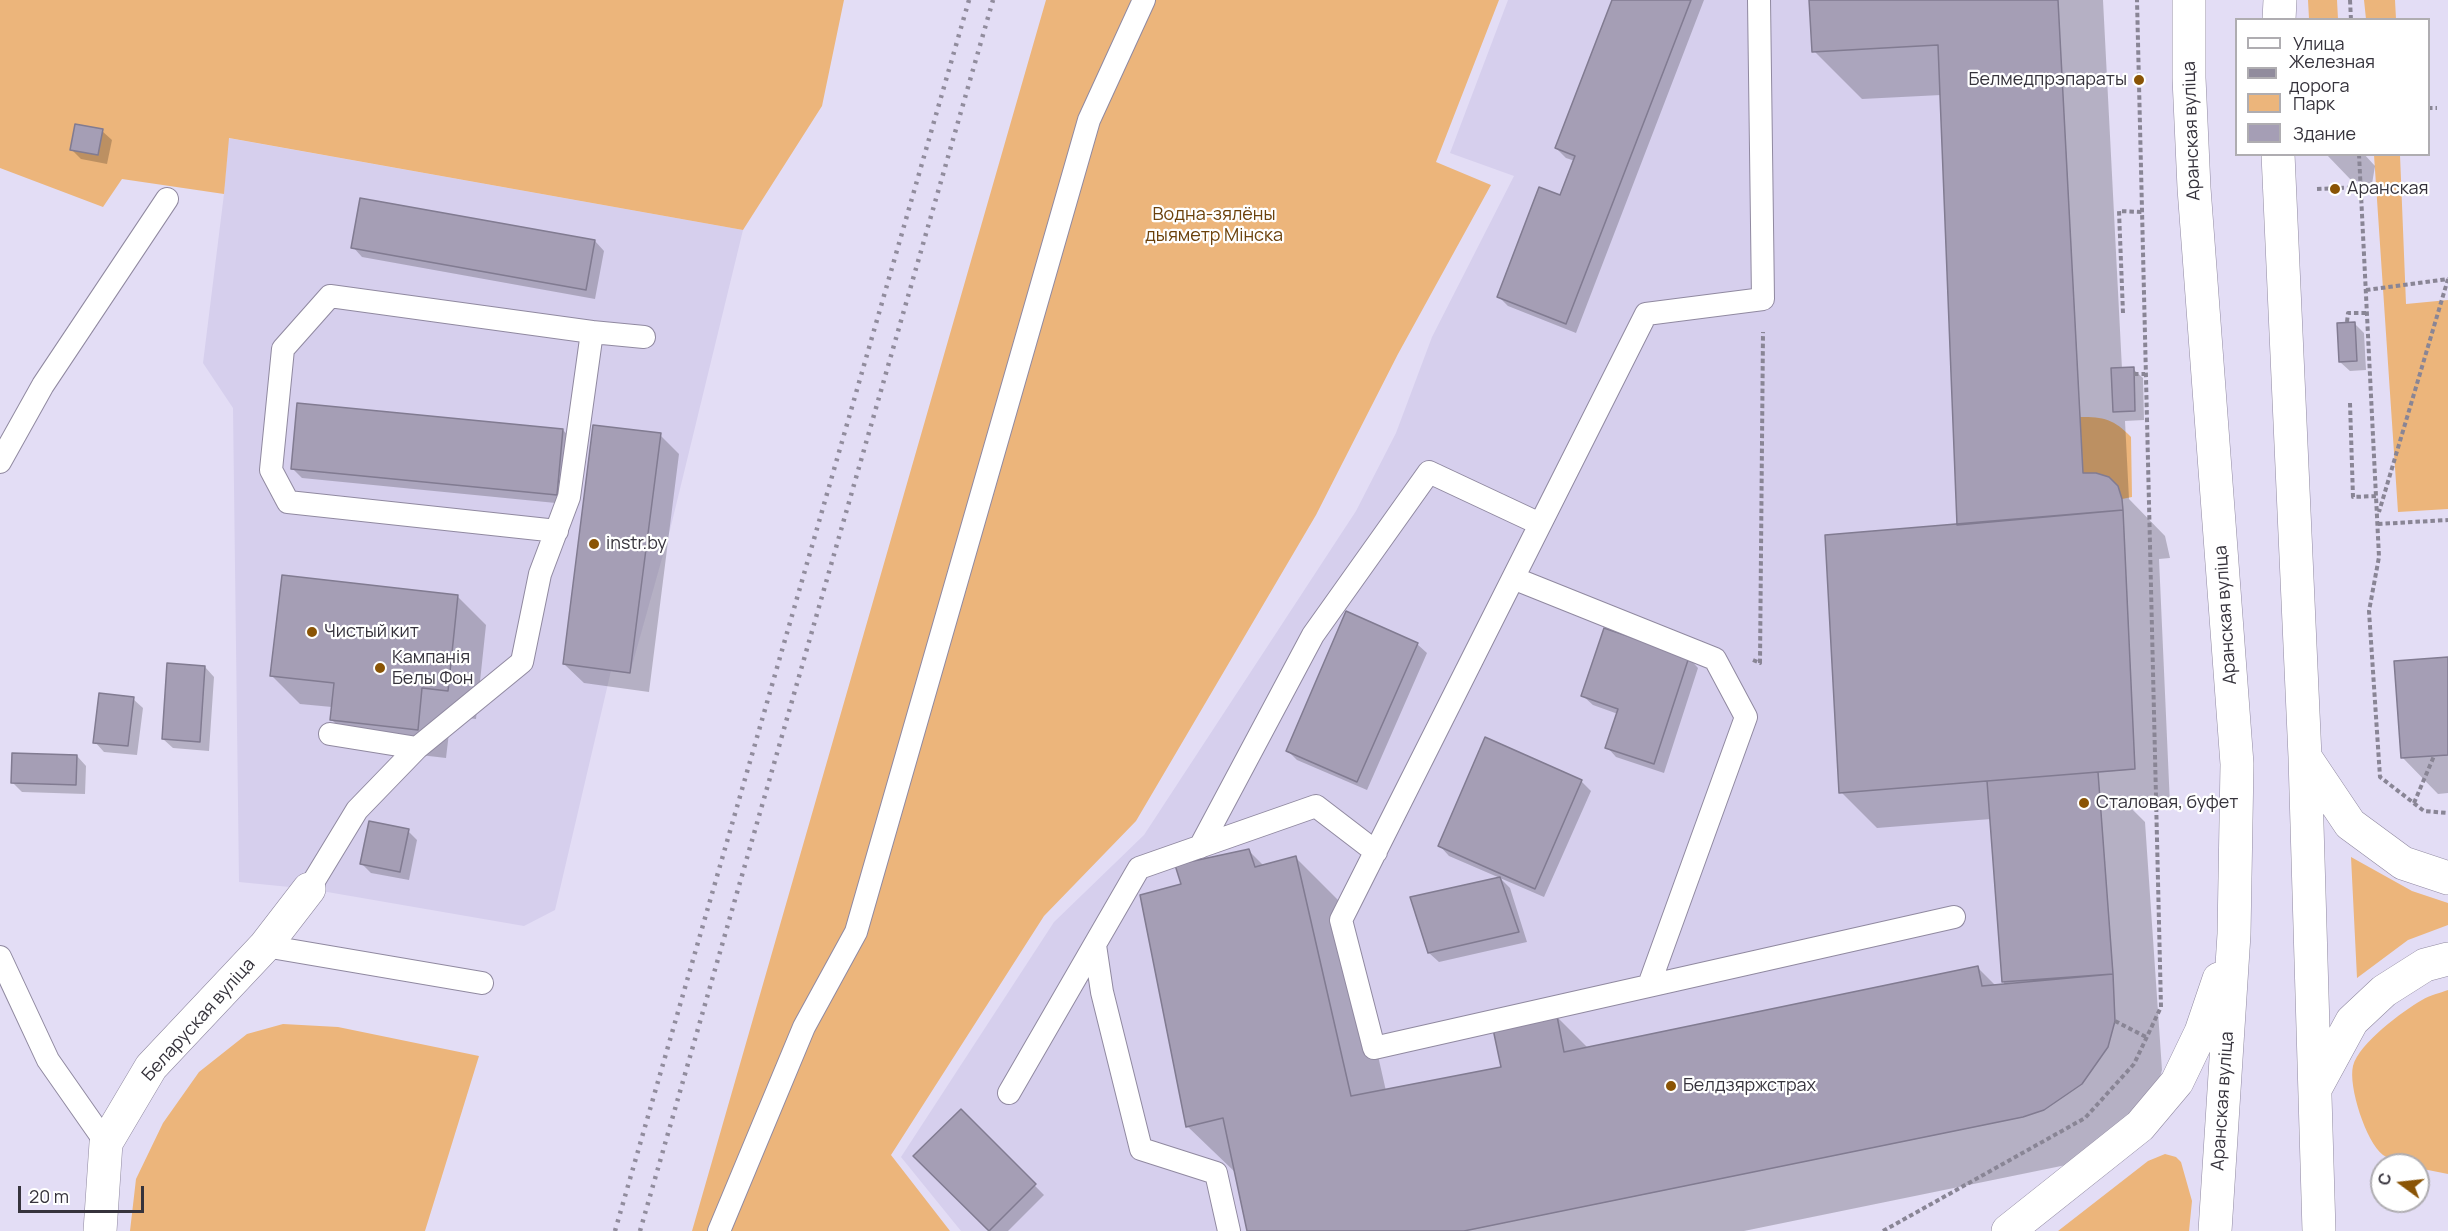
<!DOCTYPE html>
<meta charset="utf-8">
<style>
body{margin:0}
#map{position:relative;width:2448px;height:1231px;overflow:hidden;background:#e3ddf5;font-family:Manrope,sans-serif}
canvas{display:block}
.legend{position:absolute;left:2235px;top:18px;width:195px;height:138px;box-sizing:border-box;background:#fff;border:2px solid #afadb1;margin:0;padding:8px 10px;list-style:none;font-size:18px;color:#36333c}
.legend li{display:flex;align-items:center;gap:12px;height:30px}
.legend b{width:30px;border:2px solid #afadb1}
.north{position:absolute;left:2370px;top:1153px;width:60px;height:60px;box-sizing:border-box;background:#fff;border:2px solid #afadb1;border-radius:50%;rotate:285deg;font-size:16px;font-weight:700;line-height:24px;text-align:center;color:#36333c}
.north::after{content:'';display:block;margin:auto;width:21px;height:27px;background:#8a5405;clip-path:polygon(50% 0,100% 100%,50% 72%,0 100%)}
.scale{position:absolute;left:18px;top:1186px;width:126px;height:27px;box-sizing:border-box;border:3px solid #36333c;border-top:0;padding-left:8px;font-size:18px;line-height:21px;white-space:nowrap;color:#36333c;-webkit-text-stroke:4px #fff;paint-order:stroke}
</style>
<div id="map">
<canvas width="2448" height="1231"></canvas>
<ul class="legend">
<li><b style="height:8px;background:#fff"></b>Улица</li>
<li><b style="height:8px;background:#918c9d"></b>Железная дорога</li>
<li><b style="height:16px;background:#ecb57b"></b>Парк</li>
<li><b style="height:16px;background:#a59eb5"></b>Здание</li>
</ul>
<div class="north">С</div>
<div class="scale">20 m</div>
</div>
<script>
const ctx = document.querySelector('canvas').getContext('2d');
ctx.lineJoin = 'round';
function fillPath(path, color) { ctx.fillStyle = color; ctx.fill(path, 'evenodd'); }
function strokePath(path, color, width, dash) { ctx.strokeStyle = color; ctx.lineWidth = width; ctx.lineCap = dash ? 'butt' : 'round'; ctx.setLineDash(dash || []); ctx.stroke(path); }
function drawText(font, color, halo, rows, align = 'center') {
  ctx.font = font + ' Manrope,sans-serif'; ctx.lineWidth = 4.5; ctx.setLineDash([]); ctx.textBaseline = 'middle'; ctx.strokeStyle = halo; ctx.fillStyle = color; for (const [text, x, y, turn = 0] of rows) {
    ctx.save(); ctx.translate(x, y); ctx.rotate((+turn || 0) * Math.PI / 180); ctx.textAlign = isNaN(turn) ? turn : align; if (halo) ctx.strokeText(text, 0, 0); ctx.fillText(text, 0, 0); ctx.restore();
  }
}
const built = new Path2D(`
 M1508,0H2058L2083,473L2109,477L2118,486L2122,499L2135,769L2098,773L2113,974L2115,1021L2108,1047L2082,1084L2044,1110L2023,1117L1464,1231H961L901,1157L1054,922L1144,835L1356,511L1396,433L1432,337L1514,176L1450,153Z
 M228,138L743,230L670,530L630,673L611,671L555,910L524,926L310,889L239,882L233,408L203,363L224,194Z`);
const green = new Path2D(`
 M0,0H844L822,106L743,230L229,138L224,194L122,179L103,207L0,168Z
 M1046,0H1499L1436,162L1491,185L1398,354L1316,515L1136,821L1044,916L891,1155L950,1231H692Z
 M2308,0H2337L2338,19H2309Z
 M2364,0H2395L2396,19H2366Z
 M2374,155H2400L2406,304L2448,300V509L2398,512Z
 M2080,417C2104,417 2114,419 2131,437L2132,497L2122,499C2114,477 2106,473 2083,473Z
 M2351,857L2412,891L2448,903V925L2408,940L2357,978Z
 M2448,990V1174L2418,1168V1165C2407,1165 2393,1161 2383,1155C2366,1142 2348,1086 2353,1066C2359,1043 2403,1011 2422,1000C2430,995 2440,993 2448,990Z
 M283,1024L338,1027L479,1056L425,1231H130L136,1179L163,1123L199,1072L247,1034Z
 M2165,1154L2176,1157L2181,1162L2192,1201L2189,1231H2058L2148,1161Z`);
const shadow = new Path2D(`
 M1613,0H1704L1576,333L1508,306L1499,297L1561,197L1575,161L1566,158L1556,148Z
 M1811,0H2103L2122,369H2133L2143,378L2144,420L2125,421L2129,499L2165,536L2170,558L2159,559L2170,805L2131,808L2145,822L2162,1070L2155,1095L2071,1164L1744,1231H1249L1237,1174L1187,1126L1183,885L1248,850L1264,866L1296,858L1344,906L1386,1091L1503,1069L1557,1017L1588,1048L1977,967L1995,985L2004,984L1991,819L1877,828L1841,792L1958,526L1941,95L1862,99L1814,51Z
 M102,131L112,140L107,164L81,159L71,149Z
 M2326,154H2364L2375,166L2372,184L2351,180Z
 M595,241L604,251L595,299L362,257L353,247Z
 M2354,323L2364,333L2366,370L2350,371L2340,362Z
 M563,430L572,440L566,504L302,478L292,468Z
 M660,435L679,454L649,692L584,683L564,664Z
 M458,597L486,625L476,719L451,716L446,758L360,748L331,719L332,707L300,704L271,675Z
 M1417,644L1427,653L1367,790L1297,760L1287,750Z
 M1689,658L1698,668L1664,773L1616,757L1607,747L1618,714L1593,705L1583,696Z
 M2448,658V793L2438,794L2402,757Z
 M205,667L214,677L209,751L173,748L163,739Z
 M133,699L143,708L137,755L104,752L95,742Z
 M77,756L86,766L85,794L22,792L13,783Z
 M1581,781L1591,791L1544,897L1449,856L1440,846Z
 M408,831L417,840L409,880L371,873L361,863Z
 M1500,878L1510,888L1527,942L1439,962L1429,953Z
 M961,1111L1044,1195L1008,1231H990L916,1156Z`);
const building = new Path2D(`
 M1612,0H1691L1566,324L1497,297L1539,187L1560,195L1575,156L1555,148Z
 M1809,0H2058L2083,473H2096L2109,477L2118,486L2122,499L2123,510L1957,525L1938,45L1812,52Z
 M75,124L103,129L98,155L70,150Z
 M360,198L595,240L586,290L351,248Z
 M2355,322L2357,361L2339,362L2337,323Z
 M2134,367L2135,411L2113,412L2111,368Z
 M297,403L563,429L557,495L291,469Z
 M593,425L661,433L630,673L563,664Z
 M2123,510L2135,769L1839,793L1825,535Z
 M282,575L458,595L448,691L422,688L418,730L330,720L334,683L270,676Z
 M1346,611L1418,643L1357,782L1286,751Z
 M1604,628L1689,657L1654,764L1605,748L1618,709L1581,696Z
 M2448,657V755L2401,758L2394,661Z
 M167,663L205,666L200,742L162,739Z
 M99,693L134,697L128,746L93,743Z
 M1485,737L1582,780L1535,889L1438,846Z
 M12,753L77,755L76,785L11,783Z
 M2098,772L2113,974L2002,982L1987,781Z
 M369,821L409,829L400,872L360,864Z
 M1249,849L1255,867L1296,856L1351,1096L1501,1067L1493,1029L1557,1016L1564,1052L1978,966L1982,986L2113,974L2115,1021L2108,1047L2082,1084L2044,1110L2023,1117L1464,1231H1247L1223,1118L1186,1127L1140,895L1181,884L1175,865Z
 M1500,877L1519,932L1428,953L1410,897Z
 M961,1109L1036,1184L989,1231L913,1156Z`);
const path = new Path2D(`
 M2350,0L2351,20
 M2428,108H2437
 M2359,154L2379,557L2369,611L2380,777L2424,811L2448,813
 M2317,189L2361,187
 M2366,290L2448,279L2379,512
 M2123,313L2119,211L2142,212
 M2347,322L2348,313H2367
 M2134,374H2145
 M2350,403L2353,497L2377,496
 M2378,524L2448,520
 M1753,660L1760,663L1763,332
 M2414,803L2434,756
 M2115,1021L2146,1037
 M1883,1231L2085,1118L2134,1064L2161,1007L2137,0`);
const service = new Path2D(`
 M1759,0L1763,299L1646,314L1341,920L1374,1048L1954,917
 M0,462L43,385L167,199
 M557,531L288,502L271,470L283,349L330,296L592,332L644,337
 M1513,578L1715,659L1746,717L1649,985
 M330,734L417,748
 M1200,847L1313,635L1429,472L1540,524
 M309,889L357,810L417,748L522,662L540,574L569,497L592,332
 M1095,945L1102,992L1141,1149L1216,1173L1229,1231
 M265,946L482,983
 M0,957L48,1060L106,1143
 M1009,1093L1139,868L1316,806L1376,852
 M719,1231L804,1027L856,932L1089,120L1144,0`);
const minor = new Path2D(`
 M100,1231L106,1143L151,1067L265,946L309,889`);
const primary = new Path2D(`
 M2189,0V78L2194,188L2237,764L2234,934L2215,1231
 M2279,20L2280,0
 M2278,154L2305,757L2319,1231
 M2305,757L2350,824L2403,863L2448,878
 M2315,1089L2352,1021L2384,991L2425,965L2448,959
 M2008,1231L2140,1126L2177,1082L2201,1032L2219,979`);
const rail = new Path2D(`
 M615,1231L969,0
 M640,1231L993,0`);
const markers = [
 [2139,80,6,"#8a5405"],
 [2335,189,6,"#8a5405"],
 [594,544,6,"#8a5405"],
 [312,632,6,"#8a5405"],
 [380,668,6,"#8a5405"],
 [2084,803,6,"#8a5405"],
 [1671,1086,6,"#8a5405"]
];
const poiNames = [
 ["Белмедпрэпараты",2127,80,"right"],
 ["Аранская",2347,189],
 ["instr.by",606,544],
 ["Чистый кит",324,632],
 ["Кампанія",392,658],
 ["Белы Фон",392,679],
 ["Сталовая, буфет",2096,803],
 ["Белдзяржстрах",1683,1086]
];
const streetNames = [
 ["Аранская вуліца",2192,131,-92],
 ["Аранская вуліца",2226,615,-94],
 ["Беларуская вуліца",199,1020,-48],
 ["Аранская вуліца",2223,1101,-86]
];
const parkNames = [
 ["Водна-зялёны",1214,215],
 ["дыяметр Мінска",1214,236]
];
fillPath(built, '#d6cfed');
fillPath(green, '#ecb57b');
fillPath(shadow, '#0003');
fillPath(building, '#a59eb5');
strokePath(building, '#817b91', 1.5);
strokePath(service, '#9089a0', 24);
strokePath(minor, '#9089a0', 34);
strokePath(primary, '#9089a0', 34);
strokePath(path, '#898595', 4, [4.5, 3]);
strokePath(service, '#fff', 22);
strokePath(minor, '#fff', 33);
strokePath(primary, '#fff', 33);
strokePath(rail, '#918c9d', 4.5, [3, 6]);
for (const [x, y, r, color] of markers) { const dot = new Path2D(); dot.arc(x, y, r, 0, 2 * Math.PI); ctx.fillStyle = color; ctx.fill(dot); strokePath(dot, '#fff', 2); }
drawText('18px', '#36333c', '#fff', poiNames, 'left');
drawText('18px', '#36333c', '#fff', streetNames);
drawText('18px', '#6b410b', '#fff', parkNames);
</script>
